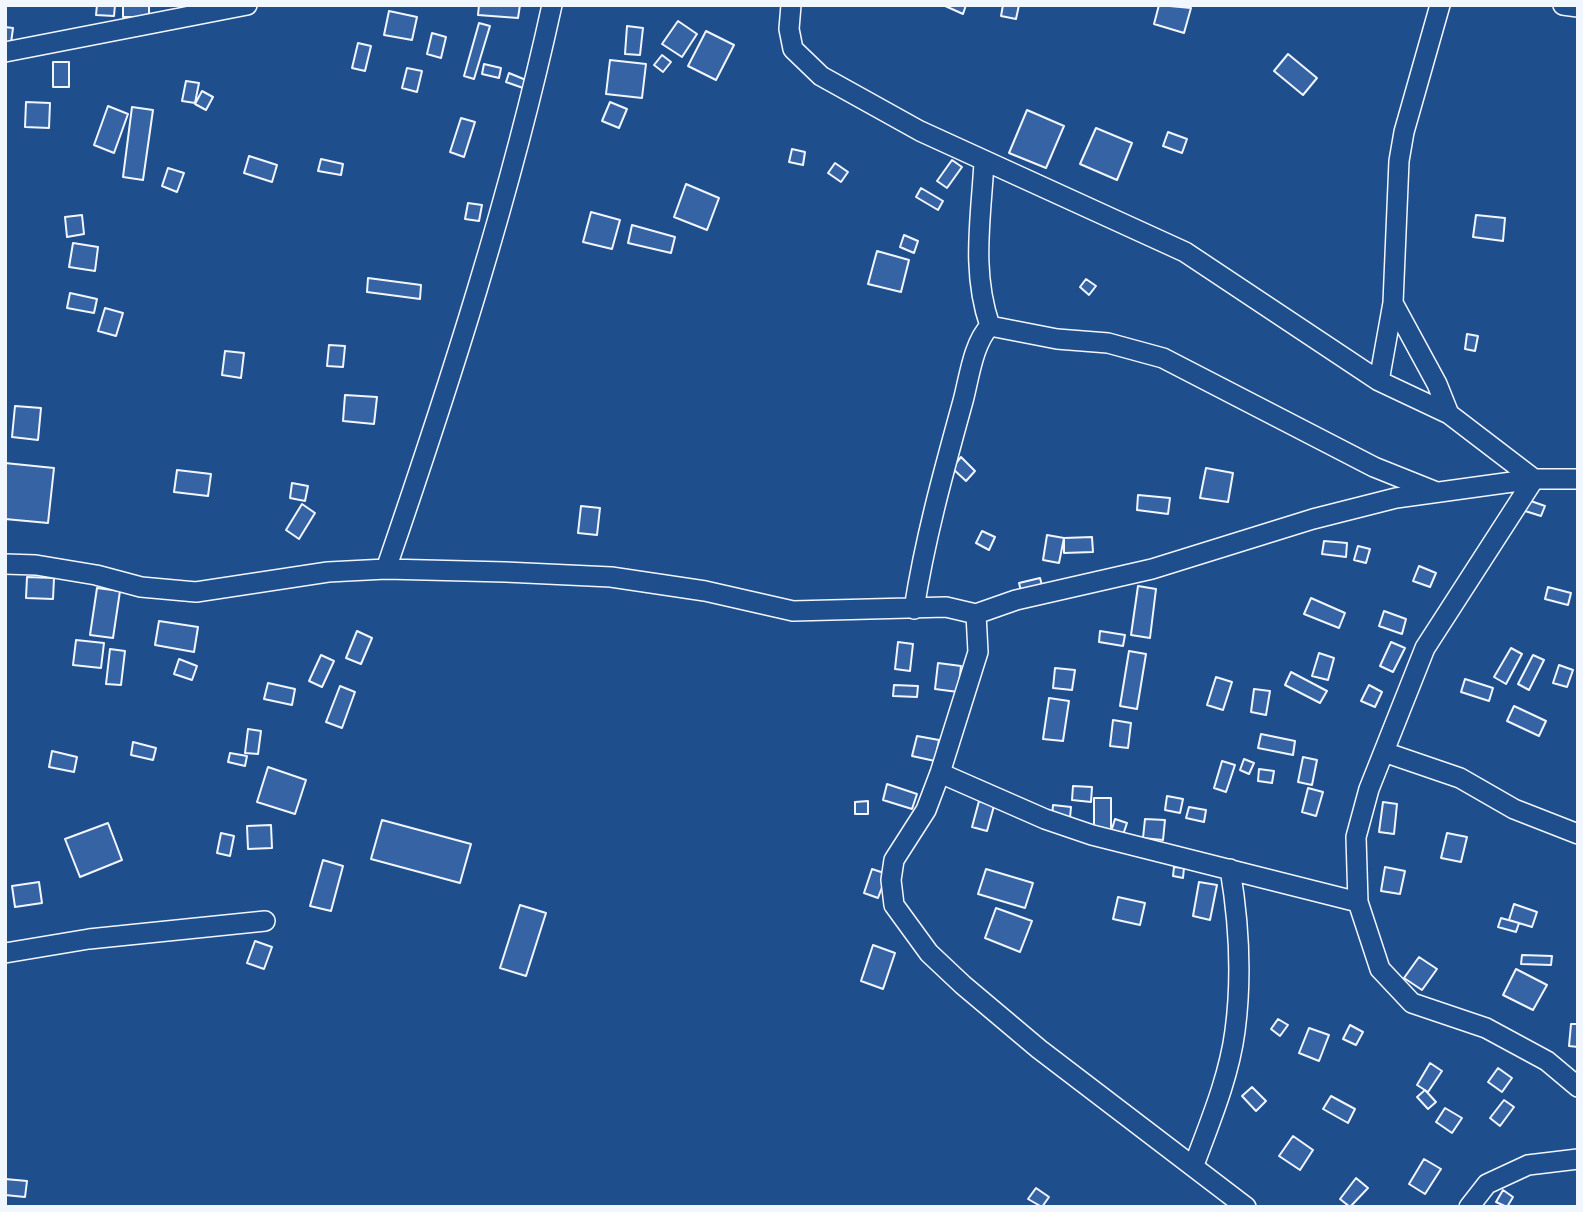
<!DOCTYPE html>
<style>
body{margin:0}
#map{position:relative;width:1583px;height:1212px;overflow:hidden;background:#1f4e8c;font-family:"IBM Plex Sans",sans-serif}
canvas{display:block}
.frame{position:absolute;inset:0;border:7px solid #f2f6ff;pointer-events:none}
</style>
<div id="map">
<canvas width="1583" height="1212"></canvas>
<div class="frame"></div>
</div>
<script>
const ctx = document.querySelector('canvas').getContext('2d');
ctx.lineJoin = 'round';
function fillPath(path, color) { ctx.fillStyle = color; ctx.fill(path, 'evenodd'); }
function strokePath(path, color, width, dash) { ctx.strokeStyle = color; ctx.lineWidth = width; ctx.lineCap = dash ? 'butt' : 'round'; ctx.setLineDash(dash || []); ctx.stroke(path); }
const building = new Path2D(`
 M97,5H115L114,16L96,15Z
 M123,5H149V17H123Z
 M479,5H520L518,18L478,15Z
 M943,5H966L963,14Z
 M1003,5H1019L1016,19L1001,16Z
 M1159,5L1191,8L1184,33L1154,24Z
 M389,11L417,17L412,40L384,35Z
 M678,21L697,34L682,57L662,44Z
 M479,23L490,26L474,79L464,76Z
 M627,26L643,28L640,55L625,54Z
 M5,27L13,28L11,43L5,42Z
 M706,31L734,45L716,80L688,66Z
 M432,33L446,37L441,58L427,54Z
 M358,43L371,46L365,71L352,68Z
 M1288,54L1317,78L1303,95L1274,71Z
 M662,55L671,62L663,72L654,65Z
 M610,60L646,64L642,98L606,94Z
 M53,62H69V87H53Z
 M484,64L501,68L499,78L482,74Z
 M407,68L422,71L417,92L402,88Z
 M509,73L526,80L523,88L506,82Z
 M186,81L199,83L195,103L182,101Z
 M202,91L213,97L206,110L195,104Z
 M26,102L50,103L49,128L25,127Z
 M610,102L627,109L619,128L602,121Z
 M108,106L128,114L114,153L94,145Z
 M132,107L153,110L143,180L123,177Z
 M1027,110L1064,126L1046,168L1009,153Z
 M461,118L475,122L464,157L450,152Z
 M1096,128L1132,143L1117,180L1080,164Z
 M1168,132L1187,139L1182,153L1163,146Z
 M792,149L805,152L803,165L789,162Z
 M249,156L277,165L272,182L244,173Z
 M321,159L343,164L341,175L318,171Z
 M952,160L962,167L947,188L937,181Z
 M835,163L848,172L841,182L828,173Z
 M168,168L184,173L177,192L162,186Z
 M686,184L719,198L707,230L674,217Z
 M921,188L943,201L938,210L916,197Z
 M468,203L482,205L479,221L465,219Z
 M591,212L620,220L612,249L583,242Z
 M82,215L84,234L67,237L65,217Z
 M1476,215L1505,218L1503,241L1473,237Z
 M632,225L675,237L671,253L628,243Z
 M904,235L918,241L914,253L900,247Z
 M73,243L98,247L95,271L69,267Z
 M877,251L909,260L901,292L868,284Z
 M368,278L421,285L420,299L367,292Z
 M1086,279L1096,286L1089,295L1080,287Z
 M70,293L97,299L94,313L67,308Z
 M105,308L123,313L116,336L98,331Z
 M1467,334L1478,336L1475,351L1465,349Z
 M329,345L345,346L343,367L327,366Z
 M225,351L244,353L241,378L222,375Z
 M345,395L377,397L374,424L343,421Z
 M15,406L41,408L38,440L12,437Z
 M961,457L975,471L966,481L952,468Z
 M5,463L54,468L48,523L5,519Z
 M1206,468L1233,473L1228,502L1200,498Z
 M177,470L211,474L208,496L174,492Z
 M292,483L308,486L305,501L290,498Z
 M1138,495L1170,498L1168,514L1137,510Z
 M1528,500L1545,506L1541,516L1525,511Z
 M302,504L315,513L299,539L286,530Z
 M581,506L600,508L597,535L578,533Z
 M982,531L995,537L989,550L976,543Z
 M1047,535L1064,538L1059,563L1043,560Z
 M1092,537L1093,552L1064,553V538Z
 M1324,541L1347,543L1346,557L1322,554Z
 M1358,546L1370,549L1366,563L1354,560Z
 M1419,566L1436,573L1430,587L1413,581Z
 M27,577L54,578L53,599L26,598Z
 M1040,578L1043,589L1022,595L1019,583Z
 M1138,586L1156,589L1150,638L1131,635Z
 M1548,587L1571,593L1568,605L1545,599Z
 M97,588L120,591L113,638L90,635Z
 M1311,598L1345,613L1339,628L1304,614Z
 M1384,611L1406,619L1402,634L1379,626Z
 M159,621L198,627L194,652L155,645Z
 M357,631L372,638L361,664L346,658Z
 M1100,631L1125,635L1123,646L1099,642Z
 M76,640L104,643L101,668L73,665Z
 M898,642L913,644L910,671L895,669Z
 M1391,642L1405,648L1393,672L1380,666Z
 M1511,648L1522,654L1506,684L1494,677Z
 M110,649L125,651L121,685L106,684Z
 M1129,651L1146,654L1137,709L1120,706Z
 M1319,653L1334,658L1328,680L1312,676Z
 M321,655L334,661L322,687L309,681Z
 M1533,655L1544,660L1529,690L1518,684Z
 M179,659L197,666L192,680L174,674Z
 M938,663L961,666L958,692L935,689Z
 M1559,665L1573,670L1567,687L1553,683Z
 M1055,668L1075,670L1072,690L1053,688Z
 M1291,672L1327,691L1320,703L1285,685Z
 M1216,677L1232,682L1223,710L1207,705Z
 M1465,679L1493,688L1489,701L1461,692Z
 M268,683L295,689L292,705L264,699Z
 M894,685L918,686L917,697L893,696Z
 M1369,685L1382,692L1375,707L1361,701Z
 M340,686L355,692L342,728L326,722Z
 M1254,689L1270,691L1266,715L1251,712Z
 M1049,698L1069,701L1063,741L1043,739Z
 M1514,706L1546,721L1539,736L1507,721Z
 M1113,720L1131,723L1128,748L1110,746Z
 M248,729L261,731L258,754L245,753Z
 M1261,734L1295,741L1293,755L1258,748Z
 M917,736L939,740L935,761L912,756Z
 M133,742L156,748L153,760L131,755Z
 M52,751L77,757L74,772L49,767Z
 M230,753L247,756L245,766L228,762Z
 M1303,757L1317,760L1312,785L1298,782Z
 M1244,759L1254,763L1249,774L1240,770Z
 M1222,761L1235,765L1226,792L1214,788Z
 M268,767L306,780L295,814L257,802Z
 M1259,769L1274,771L1272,783L1258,781Z
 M887,784L917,794L912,809L883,800Z
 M1073,786L1092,787L1091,802L1072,800Z
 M1308,788L1323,792L1316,816L1302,812Z
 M1167,796L1183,799L1180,813L1165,810Z
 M1094,798H1111V832H1094Z
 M868,801V814H855V802Z
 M979,801L994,806L987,831L972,827Z
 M1383,802L1397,804L1394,834L1379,832Z
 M1053,805L1071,807L1070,818L1052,817Z
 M1189,807L1206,810L1204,822L1186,818Z
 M1115,819L1127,823L1123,835L1111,832Z
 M1145,819L1165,820L1163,840L1143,838Z
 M382,820L471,844L460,883L371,859Z
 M108,823L122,860L80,877L65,839Z
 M271,825L272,848L248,849L247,826Z
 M221,833L234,836L230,856L217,853Z
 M1447,833L1467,837L1461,862L1441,858Z
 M323,860L343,866L331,911L310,906Z
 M1174,867L1184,868L1183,878L1173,876Z
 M1385,867L1405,871L1400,894L1381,891Z
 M872,869L887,874L878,898L864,893Z
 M986,869L1033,883L1025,908L978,894Z
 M39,882L42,903L15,907L12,886Z
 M1199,882L1217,885L1210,920L1193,916Z
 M1118,897L1145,903L1140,925L1113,919Z
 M1514,904L1537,912L1532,927L1509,920Z
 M520,905L546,913L526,976L500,968Z
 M996,908L1032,921L1020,952L985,938Z
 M1501,918L1519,923L1516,932L1498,927Z
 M255,941L272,947L264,969L247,963Z
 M873,945L895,953L883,989L861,981Z
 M1522,955L1552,956L1551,965L1521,964Z
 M1419,957L1437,969L1422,990L1404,978Z
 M1516,969L1547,985L1533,1010L1503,995Z
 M1278,1019L1288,1025L1280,1036L1271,1029Z
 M1571,1024H1578V1047L1569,1046Z
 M1350,1025L1363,1032L1356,1045L1343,1039Z
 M1309,1028L1329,1035L1319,1061L1299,1053Z
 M1430,1063L1442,1071L1428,1092L1417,1085Z
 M1498,1068L1512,1078L1502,1092L1488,1082Z
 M1252,1087L1266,1101L1256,1111L1242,1096Z
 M1425,1090L1436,1102L1428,1109L1417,1097Z
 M1331,1096L1355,1109L1348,1123L1323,1109Z
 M1504,1100L1514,1107L1500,1126L1490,1118Z
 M1445,1108L1462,1118L1452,1133L1436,1122Z
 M1293,1136L1313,1150L1300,1170L1279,1156Z
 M1424,1159L1441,1169L1425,1194L1409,1184Z
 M1356,1178L1368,1188L1350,1207L1340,1199Z
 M5,1179L27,1181L25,1197L5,1195Z
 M1036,1188L1049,1197L1042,1207L1028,1199Z
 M1503,1190L1513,1197L1507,1207L1496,1202Z`);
const street = new Path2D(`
 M791,5L789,29L793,49L821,76L920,131L1185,252L1379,381L1449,414L1534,479
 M1563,5L1578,7
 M5,52L247,5
 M984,162C981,219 971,271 990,326
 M1393,303L1437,384L1449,414
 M990,326L1057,339L1108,343L1163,358L1374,467L1434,491
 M1379,381L1393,303L1399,161L1404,132L1440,5
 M1534,479L1425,648L1369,789L1356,837L1358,902L1380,969L1412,1003L1486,1028L1547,1061L1578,1087
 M5,564L36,565L96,575L141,587L196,592L328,572L386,569L505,572L611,577L705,591L793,611L946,607L976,614L1016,600L1152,569L1313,519L1396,498L1534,479H1578
 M386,569C450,383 510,197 552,5
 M914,609C925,538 944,470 963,401C969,379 973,343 990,326
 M976,614L978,652L940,773L926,810L894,860L891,880L894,905L929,953L963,985L1039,1049L1246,1207
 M1384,752L1460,778L1514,809L1578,834
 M940,773L1045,819L1092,835L1358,902
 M5,953L89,939L265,921
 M1194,1165C1210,1122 1229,1077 1235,1031C1242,978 1239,922 1230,869
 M1469,1207L1487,1184L1528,1165L1578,1159`);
fillPath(building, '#3563a3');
strokePath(building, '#f2f6ff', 2);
strokePath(street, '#f2f6ff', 22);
strokePath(street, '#1f4e8c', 19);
</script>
